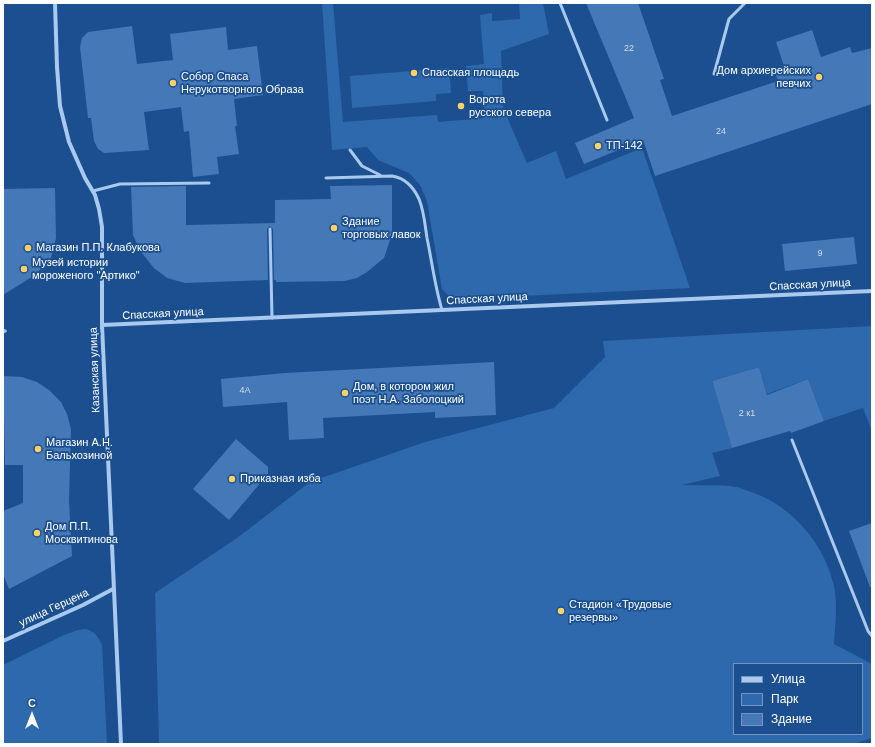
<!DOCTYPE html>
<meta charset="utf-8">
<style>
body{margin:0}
#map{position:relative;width:875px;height:747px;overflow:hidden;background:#1b4f8f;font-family:Helvetica,sans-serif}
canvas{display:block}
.frame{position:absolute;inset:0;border:4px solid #fff;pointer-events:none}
.legend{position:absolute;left:733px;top:663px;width:130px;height:72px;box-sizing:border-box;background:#1b4f8f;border:1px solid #7695bc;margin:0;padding:5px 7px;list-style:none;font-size:12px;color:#fff}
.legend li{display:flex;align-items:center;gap:8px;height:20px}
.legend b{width:20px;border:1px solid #7695bc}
.north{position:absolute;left:12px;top:695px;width:40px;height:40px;-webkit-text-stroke:3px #1b4f8f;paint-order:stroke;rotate:0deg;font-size:11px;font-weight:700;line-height:16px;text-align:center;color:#fff}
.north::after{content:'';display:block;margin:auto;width:14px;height:18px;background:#fff;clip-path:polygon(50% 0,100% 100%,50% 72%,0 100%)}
</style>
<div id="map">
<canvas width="875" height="747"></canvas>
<div class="frame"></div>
<ul class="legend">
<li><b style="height:5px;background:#a9c9ee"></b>Улица</li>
<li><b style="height:11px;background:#2e69ad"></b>Парк</li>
<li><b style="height:11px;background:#4478b7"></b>Здание</li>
</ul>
<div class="north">С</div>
</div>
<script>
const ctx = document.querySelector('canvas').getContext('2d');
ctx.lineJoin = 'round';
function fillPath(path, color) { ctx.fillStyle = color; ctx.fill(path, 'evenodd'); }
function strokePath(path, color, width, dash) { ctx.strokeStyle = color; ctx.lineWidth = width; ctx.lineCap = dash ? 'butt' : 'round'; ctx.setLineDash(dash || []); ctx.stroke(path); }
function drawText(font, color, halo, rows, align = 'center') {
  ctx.font = font + ' Helvetica,sans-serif'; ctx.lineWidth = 3.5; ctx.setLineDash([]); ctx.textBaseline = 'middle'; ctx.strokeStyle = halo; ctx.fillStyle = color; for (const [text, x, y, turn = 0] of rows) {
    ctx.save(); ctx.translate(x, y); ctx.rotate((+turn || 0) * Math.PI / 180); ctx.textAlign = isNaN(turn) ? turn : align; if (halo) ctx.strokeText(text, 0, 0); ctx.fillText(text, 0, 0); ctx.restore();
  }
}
const green = new Path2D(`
 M322,3H333L343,122L437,115L438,122L485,118L483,91H468L466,66L484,64L480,15L492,13V21L520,19L519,3H543L549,34L501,51L503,108L527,163L556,151L566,179L642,148L690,288L458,299L449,296L442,289L427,201L420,185L409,173L378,160L367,147L332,150Z
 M449,68L451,93L436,94V101L352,108L350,76Z
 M872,326V431L863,408L824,421L808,379L767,394L759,367L712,381L732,448L712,453L720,476L682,485C700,486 718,484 736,487C742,488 748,491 754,493C794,508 824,544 834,586C838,605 835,625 834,644L872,664V738L853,744H159L155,593L237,538L310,482L425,442L554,408L605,357L603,341ZM734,664H862V734H734Z
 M86,629C96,632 98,637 102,645L107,744H3V665L64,635L78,630Z`);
const building = new Path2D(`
 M586,3H638L664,79L660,80L672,116L778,81L774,69L784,66L776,42L812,30L821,57L850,47L852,53L872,48V104L655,176L643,140L584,164L575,143L634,118Z
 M132,26L137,64L173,60L170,34L226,27L228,50L257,46L263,95L234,99L237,126H235L239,154L217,157L219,174L193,177L189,131L184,132L181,107L144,112L149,150L104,153L98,149L94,141L91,118H88L80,47L82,38L88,32Z
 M392,185V234L384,258L367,272L357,278L345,281L276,282V280H274L273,229L270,226L267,229L268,280L185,283L167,278L154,268L141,252L133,235L131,187L186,186V225L275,223V200L331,199L330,186Z
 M55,188L56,238L51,258L35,275L3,295V189Z
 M854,237L857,264L785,271L782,244Z
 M494,362L496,415L435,418V412L323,418L324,438L289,440L287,402L223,407L221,379L285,373Z
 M759,367L767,395L808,379L824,421L791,433L790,431L732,448L712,381Z
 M3,376L22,377L37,382L49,390L61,402L67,414L71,429L69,501L72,556L9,589L3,574V511L23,503V465H5Z
 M236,439L268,467V474L229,520L193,489Z
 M872,523V587H870L849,531Z`);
const service = new Path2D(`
 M560,3L607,120
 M714,74L729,19L745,3
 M350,150L362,166L380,175
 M326,178L392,176C405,178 413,186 419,199C424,211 425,225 427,238C432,262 435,287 442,310
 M93,191L120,184L209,183
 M270,229L272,318
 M792,440L868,631L872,636`);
const pedestrian = new Path2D(`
 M3,331H5`);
const minor = new Path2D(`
 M55,3L57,67L60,106L69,142L85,178L95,195L99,209L102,227V325L121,744
 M102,325L872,291
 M3,641L83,605L113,589`);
const markers = [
 [414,73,4,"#ffd166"],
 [819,77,4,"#ffd166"],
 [173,83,4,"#ffd166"],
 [461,106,4,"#ffd166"],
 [598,146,4,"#ffd166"],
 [334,228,4,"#ffd166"],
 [28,248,4,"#ffd166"],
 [24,269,4,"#ffd166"],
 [345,393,4,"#ffd166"],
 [38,449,4,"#ffd166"],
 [232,479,4,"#ffd166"],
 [37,533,4,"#ffd166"],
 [561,611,4,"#ffd166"]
];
const numberNames = [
 ["22",629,49],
 ["24",721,132],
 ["9",820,254],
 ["4А",245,391],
 ["2 к1",747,414]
];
const poiNames = [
 ["Дом архиерейских",811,71,"right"],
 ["певчих",811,84,"right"],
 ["Спасская площадь",422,73],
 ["Собор Спаса",181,77],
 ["Нерукотворного Образа",181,90],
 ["Ворота",469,100],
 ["русского севера",469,113],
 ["ТП-142",606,146],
 ["Здание",342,222],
 ["торговых лавок",342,235],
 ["Магазин П.П. Клабукова",36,248],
 ["Музей истории",32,263],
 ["мороженого \"Артико\"",32,276],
 ["Дом, в котором жил",353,387],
 ["поэт Н.А. Заболоцкий",353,400],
 ["Магазин А.Н.",46,443],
 ["Бальхозиной",46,456],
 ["Приказная изба",240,479],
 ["Дом П.П.",45,527],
 ["Москвитинова",45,540],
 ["Стадион «Трудовые",569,605],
 ["резервы»",569,618]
];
const streetNames = [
 ["Спасская улица",810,285,-3],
 ["Спасская улица",487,299,-3],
 ["Спасская улица",163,314,-3],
 ["Казанская улица",95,370,-92],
 ["улица Герцена",54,608,-25]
];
fillPath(green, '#2e69ad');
fillPath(building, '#4478b7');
strokePath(service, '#a9c9ee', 3);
strokePath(pedestrian, '#a9c9ee', 3.5);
strokePath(minor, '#a9c9ee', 4);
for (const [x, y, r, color] of markers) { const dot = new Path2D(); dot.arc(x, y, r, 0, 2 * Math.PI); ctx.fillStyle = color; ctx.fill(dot); strokePath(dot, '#1b4f8f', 1.5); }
drawText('9px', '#d0dded', null, numberNames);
drawText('11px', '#fff', '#1b4f8f', poiNames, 'left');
drawText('11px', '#fff', '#1b4f8f', streetNames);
</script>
